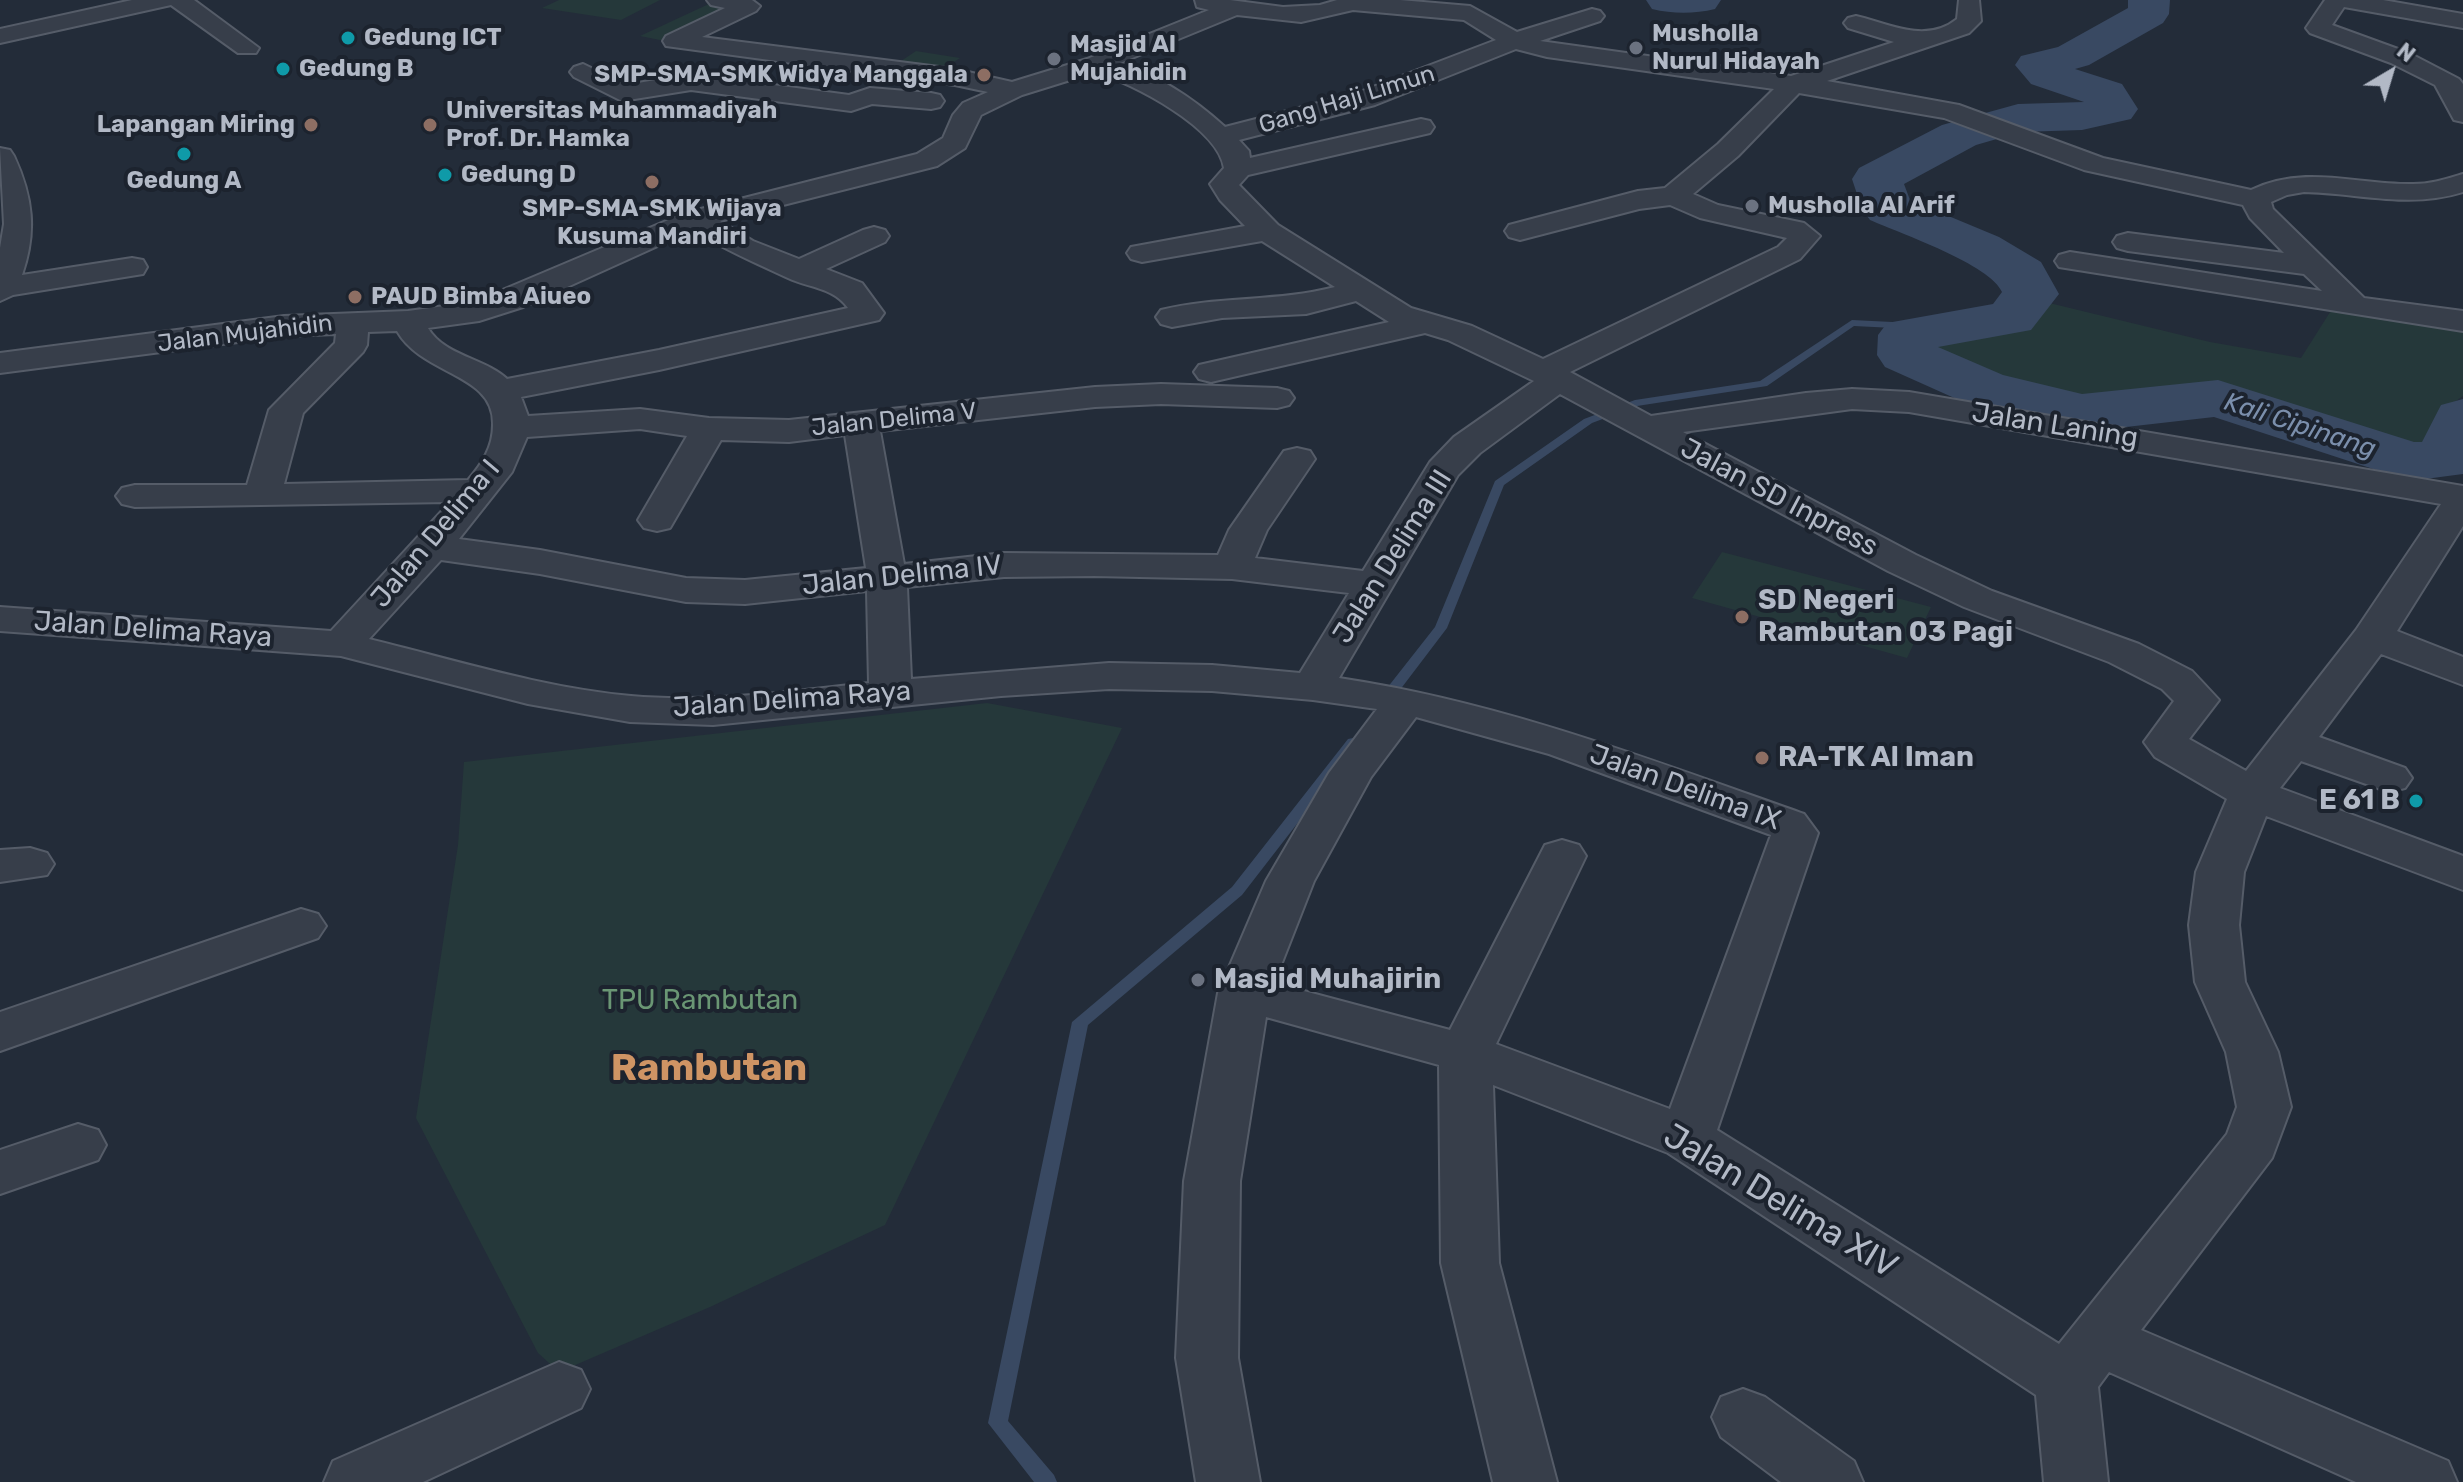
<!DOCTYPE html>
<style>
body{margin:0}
#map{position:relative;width:2463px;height:1482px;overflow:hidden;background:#232c39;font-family:Rubik,sans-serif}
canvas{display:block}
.north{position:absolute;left:2351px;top:32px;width:80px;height:80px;-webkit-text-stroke:6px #1c232e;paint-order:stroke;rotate:38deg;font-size:22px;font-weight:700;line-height:32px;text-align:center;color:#b2b9c6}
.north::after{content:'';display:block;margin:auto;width:28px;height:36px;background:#b2b9c6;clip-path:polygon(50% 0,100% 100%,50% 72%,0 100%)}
</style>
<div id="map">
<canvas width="2463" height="1482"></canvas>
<div class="north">N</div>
</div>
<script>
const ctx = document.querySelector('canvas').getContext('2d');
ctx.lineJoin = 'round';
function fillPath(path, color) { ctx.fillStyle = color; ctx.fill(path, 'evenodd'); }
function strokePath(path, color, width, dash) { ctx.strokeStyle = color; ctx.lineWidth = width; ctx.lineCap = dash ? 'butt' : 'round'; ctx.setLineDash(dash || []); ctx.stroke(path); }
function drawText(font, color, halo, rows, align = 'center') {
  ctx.font = font + ' Rubik,sans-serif'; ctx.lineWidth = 8; ctx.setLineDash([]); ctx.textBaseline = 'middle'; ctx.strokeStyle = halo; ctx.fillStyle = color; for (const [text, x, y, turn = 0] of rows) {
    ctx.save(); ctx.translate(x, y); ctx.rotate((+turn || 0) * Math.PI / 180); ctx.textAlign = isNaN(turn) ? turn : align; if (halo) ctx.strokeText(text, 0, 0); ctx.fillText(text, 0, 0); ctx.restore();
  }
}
const green = new Path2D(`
 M559,0H660L621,20L542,8Z
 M711,3L735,7L665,41L640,36Z
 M916,51L960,58L939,72L895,65Z
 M2041,301L2210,342L2301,358L2332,309L2463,327V396C2442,408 2436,435 2420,452H2398L2220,397C2196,392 2171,389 2147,393C2123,397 2099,409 2075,408C2029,406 1953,373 1911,354V338C1960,332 2001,332 2041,301Z
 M1722,552L1931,607L1907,658L1692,598Z
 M987,703L1122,728L885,1225L710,1307L559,1372L538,1353L416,1118L458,845L464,762Z`);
const stream = new Path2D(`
 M1852,320L1953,325L1958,328L1953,331L1854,326L1767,386L1637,406L1592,423L1504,485L1447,628L1390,703H1380L1378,700L1380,697L1435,627L1495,481L1584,419L1635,400L1760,381Z
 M1353,738L1358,739L1360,742L1358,745L1242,895L1088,1025L1008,1421L1054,1475L1057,1482H1034L988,1423L1072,1022L1232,887L1348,739Z`);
const river = new Path2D(`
 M1646,0H1721L1715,9C1694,14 1673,14 1652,9Z
 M2128,0H2170L2169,14L2163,23L2089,65L2075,69L2122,84L2138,109L2131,119L2082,130L2021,132L1976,145L1904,184L1910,200L1999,237L2041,262L2059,294L2031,330L1938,347L2003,375L2082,394L2218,380L2414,442H2422L2441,405L2463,399V474L2410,481L2214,417L2082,432L1961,401L1885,367L1877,355L1878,335L1887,323L1993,304L2002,292C1991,265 1900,233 1870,220L1862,209L1852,179L1859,168L1942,125L2018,104L2084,102L2031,84L2015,65L2021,56L2058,47L2128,8Z`);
const minor = new Path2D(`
 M132,0H194L259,48L256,53H238L171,5L0,43V29Z
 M707,0H752L760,6L756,11L702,37L955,69L1012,82L1087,59L1209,10L1197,7L1195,0H1230L1283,7L1320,5L1337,0H1400L1470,6L1517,32L1592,9L1600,11L1604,16L1600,21L1540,41L1791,76L1894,42L1848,28L1844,23L1848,18L1856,16C1890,24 1926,44 1957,19L1959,0H1979L1981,21L1969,33L1827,81L1959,105L2103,158L2251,190C2306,164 2356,185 2413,184C2431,184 2446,179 2463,174V192C2410,209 2358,193 2304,192L2287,195L2271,202L2273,209L2364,298L2463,311V331L2059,267L2055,261L2059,255L2070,252L2322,291L2304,274L2128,251L2117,248L2113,242L2117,236L2128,233L2284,253L2250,218L2243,205L2084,170L1944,118L1799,93L1738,156L1693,194L1718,205L1804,223L1820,236L1800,259L1570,372L1651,416L1806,393L1852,389L1909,392L2463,486V526L2397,631L2463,657V685L2381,654L2319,737L2405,768L2412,778L2405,788L2389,792L2301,761L2280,788L2463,856V890L2266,816L2244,872L2239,925L2245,982L2278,1052L2291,1107L2272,1158L2141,1330L2448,1461L2457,1482H2356L2109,1372L2098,1387L2108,1482H2044L2036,1395L1668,1153L1493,1085L1499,1263L1557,1482H1493L1441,1263L1439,1065L1266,1017L1240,1181L1238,1358L1260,1482H1196L1176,1358L1184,1181L1218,993L1266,881L1329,773L1377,709L1313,700L1212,691L1109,689L1001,696L713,725L630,722L528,704L341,656L0,631V607L331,631L450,502L135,507L122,504L116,496L122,488L135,485H247L269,410L335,343L336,334L284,336L0,373V353L284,316L408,311L474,302L685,213L917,154L943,138L953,115L963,103L988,92L955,85L666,46L663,41L666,36L725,8L711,5ZM1353,10L1464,20L1496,40L1357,93L1225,127C1194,99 1160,76 1120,63L1237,15L1301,22ZM1516,49L1547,57L1774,89L1718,144L1665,188L1638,191L1509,225L1505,231L1509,237L1520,240L1639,209L1670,205L1700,218L1787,238L1778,247L1543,359L1472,326L1411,308L1278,225L1239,185L1248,175L1430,133L1434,127L1430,121L1421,119L1250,158L1249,151L1239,140L1375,105ZM1096,72C1133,84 1218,127 1224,168L1210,184L1220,200L1245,226L1131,247L1127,253L1131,259L1142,262L1262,241L1335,287C1278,302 1218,296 1161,310L1156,317L1161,324L1172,327L1222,318L1306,314L1356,301L1389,322L1199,365L1194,372L1199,379L1211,382L1425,333L1448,340L1534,381L1454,437L1430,462L1363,571L1255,558L1267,530L1315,459L1310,451L1297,448L1284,451L1229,530L1218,555L1004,553L904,564L880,431L1095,407L1161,404L1277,408L1289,405L1294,398L1289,391L1277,388L1161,384L1095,387L789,420L709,418L640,409L528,416L521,397L659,370L879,320L884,313L862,283L826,269L885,242L889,236L885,230L874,227L863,230L799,259L753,241L720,221L937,166L965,148L981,115L1022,95ZM693,230C723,249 756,263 788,278C809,288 833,287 848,308L659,350L507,379C485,358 444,356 428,328L479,321L523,307ZM397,331C423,376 495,373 493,425C493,447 482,464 468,480L284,484L303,413L363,352L367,345L368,332ZM1560,394L1888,571L1964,607L2109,662L2162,689L2174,701L2144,742L2155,757L2227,799L2196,872L2189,925L2195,982L2226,1052L2237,1107L2227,1134L2059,1344L1717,1130L1818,833L1804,814C1652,760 1500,702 1339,678L1458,475L1480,453ZM1852,409L1909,412L2441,504L2356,630L2246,771L2189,739L2219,700L2192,671L2139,644L1992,591L1916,555L1683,432ZM640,429L687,436L638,520L644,528L657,531L670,528L721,440L789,442L845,435L866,568L745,580L686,578L540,550L459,539L512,472L527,437ZM441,560L540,574L686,602L745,604L867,591L869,683C790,691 711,703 631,696C543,688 455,660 369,639ZM1094,576L1232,579L1349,593L1300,673L1212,665L1109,663L911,679L907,587L1004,577ZM1416,717L1549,754L1771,835L1670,1109L1496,1044L1586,856L1579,845L1562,840L1545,845L1450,1030L1274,983L1314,881L1371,777Z
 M2325,0H2383L2463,14V28L2344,7L2332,25L2409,53L2459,79L2463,84V122L2454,120L2435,85L2391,63L2310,33L2306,28Z
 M583,64L626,85L691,74L849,95L870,88L931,93L940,95L944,101L940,107L931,109L872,104L851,111L691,90L622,101L574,77L570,72L574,67Z
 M0,148L10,150L14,156C33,197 37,232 22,275L132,258L143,260L147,267L143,274L13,295L0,301V248L4,224Z
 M30,848L47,853L54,864L47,875L0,882V850Z
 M301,909L318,914L326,926L318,938L0,1051V1012Z
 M78,1124L98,1130L106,1145L98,1160L0,1194V1150Z
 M559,1362L581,1370L590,1389L581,1408L423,1482H324L333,1461Z
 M1743,1389L1765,1397L1854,1461L1863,1482H1781L1721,1437L1712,1417L1721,1397Z`);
const markers = [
 [348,38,8,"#0f9aa8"],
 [1636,48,8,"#6b7280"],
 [1054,59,8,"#6b7280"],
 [283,69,8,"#0f9aa8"],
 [984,75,8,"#8d6e63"],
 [311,125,8,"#8d6e63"],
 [430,125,8,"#8d6e63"],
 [184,154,8,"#0f9aa8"],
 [445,175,8,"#0f9aa8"],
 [652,182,8,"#8d6e63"],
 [1752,206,8,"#6b7280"],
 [355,297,8,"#8d6e63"],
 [1742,617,8,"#8d6e63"],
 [1762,758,8,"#8d6e63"],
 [2416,801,8,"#0f9aa8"],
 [1198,980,8,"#6b7280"]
];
const farPoinames = [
 ["Musholla",1652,34],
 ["Nurul Hidayah",1652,62],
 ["Gedung ICT",364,38],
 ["Masjid Al",1070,45],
 ["Mujahidin",1070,73],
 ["Gedung B",299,69],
 ["SMP-SMA-SMK Widya Manggala",968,75,"right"],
 ["Universitas Muhammadiyah",446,111],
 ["Prof. Dr. Hamka",446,139],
 ["Lapangan Miring",295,125,"right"],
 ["Gedung D",461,175],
 ["Gedung A",184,181,"center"],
 ["Musholla Al Arif",1768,206],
 ["SMP-SMA-SMK Wijaya",652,209,"center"],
 ["Kusuma Mandiri",652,237,"center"],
 ["PAUD Bimba Aiueo",371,297]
];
const farStreetnames = [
 ["Gang Haji Limun",1347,100,-17],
 ["Jalan Mujahidin",245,334,-7],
 ["Jalan Delima V",894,420,-6]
];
const farWaternames = [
 ["Kali Cipinang",2300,426,18]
];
const streetNames = [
 ["Jalan Laning",2055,426,9],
 ["Jalan SD Inpress",1779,498,28],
 ["Jalan Delima I",436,534,-50],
 ["Jalan Delima III",1393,557,-58],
 ["Jalan Delima IV",902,576,-6],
 ["Jalan Delima Raya",153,630,4],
 ["Jalan Delima Raya",792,700,-4],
 ["Jalan Delima IX",1685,788,20]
];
const poiNames = [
 ["SD Negeri",1758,601],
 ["Rambutan 03 Pagi",1758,633],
 ["RA-TK Al Iman",1778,758],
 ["E 61 B",2400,801,"right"],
 ["Masjid Muhajirin",1214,980]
];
const parkNames = [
 ["TPU Rambutan",700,1001]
];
const nearStreetnames = [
 ["Jalan Delima XIV",1780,1202,31]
];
const nearQuarternames = [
 ["Rambutan",709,1069]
];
fillPath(green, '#25383a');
fillPath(stream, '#394962');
fillPath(river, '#394962');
strokePath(minor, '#555c68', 4);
fillPath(minor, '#373e4a');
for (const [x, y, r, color] of markers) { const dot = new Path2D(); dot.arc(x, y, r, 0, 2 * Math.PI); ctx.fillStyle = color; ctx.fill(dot); strokePath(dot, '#1c232e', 3); }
drawText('bold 24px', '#b2b9c6', '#1c232e', farPoinames, 'left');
drawText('24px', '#b2b9c6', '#1c232e', farStreetnames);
drawText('italic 26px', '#7b8fac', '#1c232e', farWaternames);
drawText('28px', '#b2b9c6', '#1c232e', streetNames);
drawText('bold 28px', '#b2b9c6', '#1c232e', poiNames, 'left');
drawText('28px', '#6a9674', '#1c232e', parkNames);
drawText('34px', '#b2b9c6', '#1c232e', nearStreetnames);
drawText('bold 38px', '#cf9464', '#1c232e', nearQuarternames);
</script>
